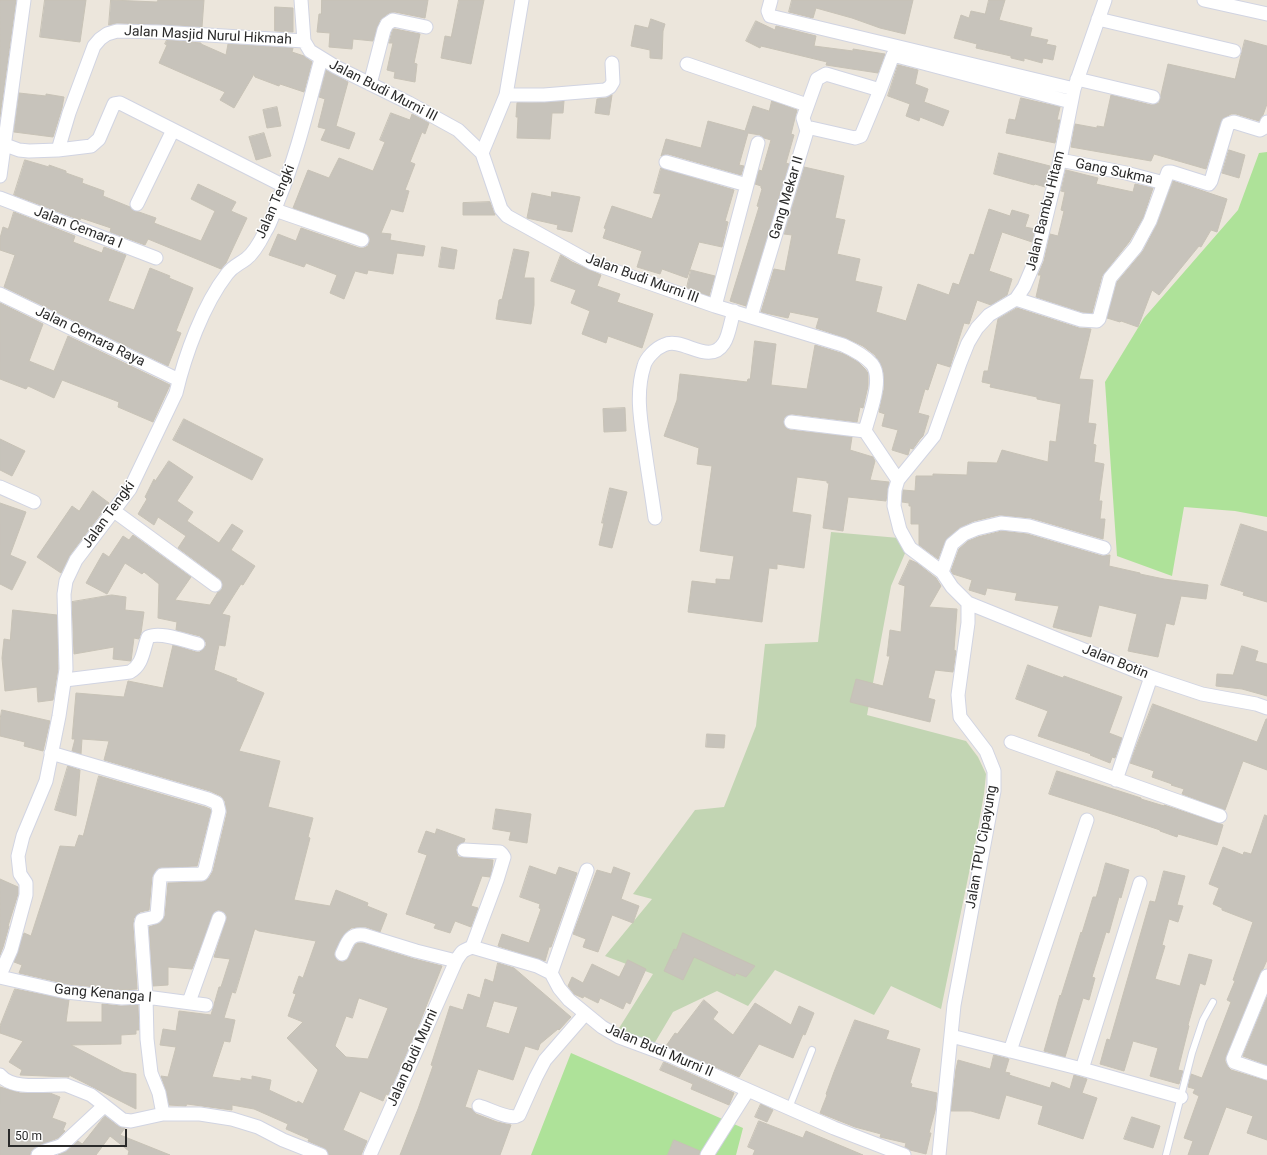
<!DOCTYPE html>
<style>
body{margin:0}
#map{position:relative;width:1267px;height:1155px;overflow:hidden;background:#ece6dc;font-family:Roboto,sans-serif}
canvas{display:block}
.scale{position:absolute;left:8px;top:1129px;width:119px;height:18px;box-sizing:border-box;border:2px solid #2a2a2a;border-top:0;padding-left:5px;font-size:12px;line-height:14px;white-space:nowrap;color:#2a2a2a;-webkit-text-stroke:3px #fff;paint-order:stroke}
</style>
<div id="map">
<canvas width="1267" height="1155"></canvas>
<div class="scale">50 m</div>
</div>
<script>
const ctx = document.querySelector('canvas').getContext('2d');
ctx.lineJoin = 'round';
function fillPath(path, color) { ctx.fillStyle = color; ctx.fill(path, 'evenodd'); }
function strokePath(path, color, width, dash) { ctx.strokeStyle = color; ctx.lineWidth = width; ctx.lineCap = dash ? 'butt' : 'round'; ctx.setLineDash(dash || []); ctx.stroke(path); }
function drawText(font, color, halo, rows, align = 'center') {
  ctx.font = font + ' Roboto,sans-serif'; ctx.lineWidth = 3; ctx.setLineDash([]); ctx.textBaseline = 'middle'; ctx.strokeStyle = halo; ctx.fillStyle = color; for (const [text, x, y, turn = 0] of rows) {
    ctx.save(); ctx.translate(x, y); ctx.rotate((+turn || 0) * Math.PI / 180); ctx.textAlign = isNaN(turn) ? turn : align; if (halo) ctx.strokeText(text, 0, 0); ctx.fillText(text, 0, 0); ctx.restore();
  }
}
const green = new Path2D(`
 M1267,152V517L1235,511L1184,507L1172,576L1117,556L1105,382L1144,318L1238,210L1259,153Z
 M571,1053L743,1128L736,1155H531Z`);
const cemetery = new Path2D(`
 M831,532L899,538L906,551L891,586L867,715L966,741L978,757L986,774L984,794L976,839L941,1009L891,986L874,1015L775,970L748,1006L717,991L673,1012L651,1049L616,1033L653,974L605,956L652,899L633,894L695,810L724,807L756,726L765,644L818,642Z`);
const building = new Path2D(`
 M0,0H16L0,117Z
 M45,0H86L80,42L40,37Z
 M111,0L157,2L158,0H204L202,27L117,23L109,25Z
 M322,0H428L425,18L395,12L389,13L380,20L373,41L353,39L352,49L329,47L330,33L317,32L319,14H321Z
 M459,0H484L471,64L441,58L445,36L451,37Z
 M792,0H913L905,34L880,28L852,18L816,8L813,18L789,12Z
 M989,0H1005L999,20L1032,28L1030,36L1048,40L1046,44L1056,46L1053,60L1043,58L1042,63L1024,58V61L1011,58V56L976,48L977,44L954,38L961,15L969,18L971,11L985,14Z
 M275,7L293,8V32L275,31Z
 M651,19L665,24L663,31L662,59L650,58V50L631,46L635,25L648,28Z
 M756,21L775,30L776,26L816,36L814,46L853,51V49L885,54L878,73L826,65L827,62L761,46L760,48L746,41Z
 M393,29H395L420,34L414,63L417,64L415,82L394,78L395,72L387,70L393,43H389Z
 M167,40L201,43V44L226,55L228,44L293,48L292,52L304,56L312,62L304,92L280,84L279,86L255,77L254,74L234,108L220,100L225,92L159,63L167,45L165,44Z
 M1245,40L1267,46V104L1263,115L1259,121L1236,114H1231L1222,119L1206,169L1154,154L1151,161L1071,147L1075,124L1097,128V126L1104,127L1111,95L1151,105L1159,103L1168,64L1235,79Z
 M898,65L918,70L915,84L928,89L924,102L949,111L943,126L920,117L919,121L906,116L910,104L888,96Z
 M326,70L348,82L336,126L355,133L349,149L321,140L326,129L318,127L325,99L319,97Z
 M19,93L46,96V94L64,97L62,108L53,137L14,132Z
 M612,95L609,115L595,113L597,99L606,98Z
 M1021,98L1060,107L1057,120H1060L1055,143L1006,133L1009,119L1015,120Z
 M564,101L563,113H552L550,139L517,138L518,117H516L517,103Z
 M772,101L797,110L791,134L794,135L786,163L789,164L746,306L730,301L759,207L757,206L762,189L761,188V186L755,184L759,170L762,171L771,140L764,138L760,135L748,133L739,165L744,166L741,175L668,154L661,156L666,139L701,148L708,121L745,131L753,106L769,111Z
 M277,107L281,126L267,128L263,110Z
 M391,113L410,120L412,114L429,123L425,134L422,132L410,162L415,164L405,190L409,191L403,212L391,209L381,233L391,234L390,240L425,246L423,256L397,253L393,274L368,270L367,274L355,271L344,299L330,293L337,275L306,263L304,267L269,255L278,234L296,241L301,228L359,248H364L368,246L370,239L368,235L365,233L293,208L308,170L329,178L339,158L373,171L385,142L380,140Z
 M264,133L271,156L256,160L249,137Z
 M1229,150L1245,155L1239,178L1222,173Z
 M999,153L1050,166L1045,187L1035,184L1034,185L994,174Z
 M25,160L49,167V165L66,171V173L83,179L82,183L104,191L103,196L130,207L134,211L139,212L156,218L154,223L201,241L215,211L191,199L198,184L236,202L231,211L247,218L226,263L221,269L148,239L145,245L110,232L111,228L81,218L80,220L14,195Z
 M804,167L844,176L835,218L845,220L837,254L860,259L855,281L882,287L876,312L906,321L918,284L949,295L953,283L959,285L970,254L974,255L989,209L1010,216L1012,210L1029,215L1025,227L1035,229L1032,242L1002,232L989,271L1012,279L1007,295L991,305L977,300L969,324L964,323L950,367L937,363L928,390L925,389L918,413L929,416L923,436L920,439L913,449L910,448L908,455L892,450L898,430L882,426L885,414L879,412L884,389V377L882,367L875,355L863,346L846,338L816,328L819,318L790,312L788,318L761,312L774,269L785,271L792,235L784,234Z
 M661,168L734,190L725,221L728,222L722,247L699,242L687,278L662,269L660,274L637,267L642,251L603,238L606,229L604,228L612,206L652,219L661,194L654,193Z
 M1066,170L1098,178L1096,184L1133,192L1135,184L1153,188L1143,218L1129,242L1102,276L1092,313L1082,312L1036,297L1041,275H1038L1044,261L1050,234L1058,236L1064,211L1061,210L1065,192L1061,191Z
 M1173,181L1227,199L1217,232L1211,230L1201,247L1199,246L1159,295L1152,290L1138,327L1121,321L1120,322L1107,318L1117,282L1143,251L1157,224Z
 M552,192L580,197L572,232L557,229L558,225L527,218L532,193L551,197Z
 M490,202L495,215H463V203Z
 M14,212L75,236L73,242L102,253L104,247L126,255L108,301L134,310L150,268L170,276L169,278L193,288L176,331L181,333L168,366L4,287L15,255L0,250V238L3,227L8,229Z
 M442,247L457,250L454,269L439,267Z
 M514,249L529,252L524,278H534V305L531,324L496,319L499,300L502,299Z
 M561,255L572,262L601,275L597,286L620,294L617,302L653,314L642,348L608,336L606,343L582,334L590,311L571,303L576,290L551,281Z
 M691,270L715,276L709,296L687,288Z
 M0,303L43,324L29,361L54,371L68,336L170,385L153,422L118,407L119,402L62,380L54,398L28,386L26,389L0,379Z
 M1017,308L1079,328L1091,329L1079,379L1093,380L1088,423L1096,424L1093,444L1096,445L1094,462L1104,464L1099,501H1102L1100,519H1105L1103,539L1031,518L999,515L974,521L959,528L945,541L938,559L919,545V524H911V506H909V503L902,502L903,490L915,491L916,476H933V474L967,475L968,462L997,463L1002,450L1048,462L1050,441L1056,442L1061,404L1037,399V397L990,387L991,384L982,382L984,371H988L998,319Z
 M755,341L776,344L771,385L807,389L815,345L844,354L858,362L865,369L868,373V386L863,408L860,407L857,422L792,414L788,415L784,418V425L786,428L790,430L852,437L850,450L873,457L875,461L870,480L889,482L886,501L848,497L843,531L823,528L829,483H827V481L797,477L792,512L811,515L804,568L777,564V569L769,568L762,622L688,612L692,581L716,584V579L730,580L734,556L700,551L712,466L697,464L699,448L664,436L677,400L680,374L747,382L748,379H750Z
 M625,408L626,431L604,432L603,409Z
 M184,419L263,459L252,480L173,440Z
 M0,439L25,451L12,476L0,470Z
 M169,461L193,477L177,501L193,512L187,521L219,543L232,524L243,531L231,550L255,566L243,585L241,584L222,614L230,616L225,646L219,645L214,670L237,679L236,681L264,693L239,751L280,761L268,807L313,818L308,837L310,838L294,900L330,906L336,890L368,903L367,906L387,914L380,932L366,927H359L351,928L344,934L335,951L334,955L338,961L343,962L347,960L355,945L358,943H363L414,959L442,966L418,1027L388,1095L386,1094L383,1101L360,1091L343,1130L367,1141L361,1155H329L327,1150L324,1148L308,1141L309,1139L286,1129L288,1124L254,1109L232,1105V1110L187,1104L186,1106L169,1105L166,1090L161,1076L168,1077L176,1047L160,1045L163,1029L176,1031L179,1011L211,1015L219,987H221L230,959L214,957L227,917L225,913L222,911L218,910L214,912L192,969L168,967V985L153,986L149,927L160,923L165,916L168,883L202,882L209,878L213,871L227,813L225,801L221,796L210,791L104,760L109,741L82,739L81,754L72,751L75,739H72L76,693L124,697L128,681L163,688L173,645L196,652H200L206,646V642L200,636L176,630L177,622L158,618L159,584L144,572L142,574L125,563L107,594L86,583L103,553L109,557L123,536L129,540L133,535L191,577L175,600L210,605L218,592L222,589V582L220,579L178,548L186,536L158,517L154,525L138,514L147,499L145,497L154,479L155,481ZM255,929L259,931L316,941L303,978L299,976L293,993L296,994L288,1016L303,1022L287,1038L318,1070L303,1104L298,1101L297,1103L269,1090L271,1080L252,1076V1080L241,1078V1081L212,1077L224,1041L230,1042L235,1020L224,1018L232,992L235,993ZM359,998L388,1008L368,1059L346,1057L335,1046L346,1016L352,1018Z
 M610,488L627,492L612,548L599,545L604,523H602Z
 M93,491L109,503L70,555L61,573L37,557L72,506L79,511Z
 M0,503L26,512L10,555L26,562L12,590L0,584Z
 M1241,524L1267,532V602L1243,595L1244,592L1221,585Z
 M1002,531L1027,534L1102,556L1110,555L1109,566L1140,573V574L1164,579L1208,585L1206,599L1181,596L1174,625L1166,623L1158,657L1128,651L1137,614L1099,605L1091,637L1053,627L1059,606L1015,600L1017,593L987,588L985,595L969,590L972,580L953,574L951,571L959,549L968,541L978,537Z
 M910,560L917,563L936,578L941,586L929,607L957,609L954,650L956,651L953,672L935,670L928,698L935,700L930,722L850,702L856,679L883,686L890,656H887L890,630L901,632L905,586L899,584Z
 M112,595L126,597L125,610L144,612L141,633L139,639L134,638L131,661L113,659L114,647L74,654L72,602Z
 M13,610L57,615L58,669L53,700L38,702L37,687L5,691L2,658L4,639L10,640Z
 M1242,646L1258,651L1255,661L1267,664V696L1242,689L1216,686L1217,674L1233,675Z
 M1028,665L1063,678L1064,676L1122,697L1109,733L1122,738L1115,758L1112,757L1110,763L1090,755L1091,754L1038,736L1048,711L1016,699Z
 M1153,704L1257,742L1266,719H1267V770L1243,761L1225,810L1182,794L1184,789L1171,785L1172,784L1152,777L1154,771L1130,763Z
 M2,710L50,721L43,751L24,746L25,742L0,736V720Z
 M707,734L725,735L724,748L706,747Z
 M68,766L80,770L76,816L55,810Z
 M1057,771L1141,798V799L1164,806V805L1221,824L1223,825L1217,845L1178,834L1177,837L1160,831V830L1115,815L1049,794Z
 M99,776L205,807L210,809L211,811L197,866L158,868L152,877L149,910L140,912L134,918L133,925L137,989L122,990L67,984L19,973L22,965L14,962L24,933L31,936L60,846L75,847L79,835L83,836Z
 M496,809L531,814L527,843L509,840L511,832L493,829Z
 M1265,815L1267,816V960L1263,969L1260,973L1226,1056L1225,1061L1228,1067L1231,1070L1267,1081V1140L1247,1133L1253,1116L1226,1107L1208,1155H1188L1193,1141L1184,1138L1199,1096L1193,1093L1195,1089L1188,1087L1191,1074L1202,1078L1231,1002L1227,1000L1235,981L1233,980L1253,922L1222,910V908L1213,904L1219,888L1209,884L1223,847L1243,855L1244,852L1251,854Z
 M437,829L465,839L464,842L457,846L456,850L458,857L493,860L492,869L490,877L482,876L471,906L478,908L471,927L455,921L450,933L434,928L436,924L406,914L427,855L418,852L426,831L435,834Z
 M1106,863L1129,870L1121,898L1119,897L1109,933L1106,932L1092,977L1095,978L1089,1000L1083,998L1065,1057L1044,1051L1060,995L1061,996L1081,932L1082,933L1093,897H1096Z
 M530,866L556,875L559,867L577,873L551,947H549L545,961L498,946L502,934L529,943L541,909L539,908L540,904L520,897Z
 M614,867L630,873L621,899L639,906L633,923L612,915L598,952L583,947L586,939L573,934L597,870L611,874Z
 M1164,871L1185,876L1177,905L1183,906L1178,922L1169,919L1162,945L1165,946L1155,979L1180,986L1189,954L1212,960L1205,985L1200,983L1188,1025L1189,1026L1178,1070L1183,1071L1179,1084L1150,1076L1158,1048L1133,1041L1124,1071L1100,1064L1107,1039L1110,1040L1150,901L1155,902Z
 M0,879L18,887V894L8,926H9L3,947L0,955Z
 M683,933L755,966L746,977L736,973L735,976L694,957L683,980L664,971L674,949L676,950Z
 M628,960L646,969L630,1004L626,1002L623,1009L600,998L598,1003L584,996L583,998L574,994L568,986L572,977L583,983L592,964L619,977Z
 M498,963L514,968L571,1017L559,1030L558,1029L540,1044L538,1050L525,1046L513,1080L478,1069L465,1107L472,1109L476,1114L497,1122L511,1125L500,1155H400L418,1109L433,1066L431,1065L450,1006L463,1010L468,994L480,998L485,979L493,982ZM494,1001L518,1007L509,1034L486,1027Z
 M15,989L69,1000L66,1022H102V1004L121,1006L138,1005L139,1030H136V1034L121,1035V1044L71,1045L123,1072L136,1074V1109L69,1075V1077L20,1075L22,1070L9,1062L23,1041L0,1033V1026Z
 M1267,997V1065L1243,1056Z
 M704,1000L718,1012L713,1019L733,1035L755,1003L791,1025L799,1006L814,1013L805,1035L803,1034L793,1058L759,1044L739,1077L666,1046L675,1033L677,1034Z
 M855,1020L889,1031L886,1039L920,1049L910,1083L912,1084L911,1087L937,1093L935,1111L929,1133H931L926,1154L910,1150L905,1147L906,1143L880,1137L881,1134L855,1127L820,1113L827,1095L826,1094L834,1072Z
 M994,1055L1009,1059L1005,1072L1010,1073L1009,1075L1050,1088L1052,1082L1070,1089L1074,1075L1087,1079L1082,1093L1097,1098L1083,1139L1038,1124L1043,1106L1006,1095L999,1119L971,1111H951L956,1069L958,1060L990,1069Z
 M664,1062L734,1093L729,1105L691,1089L693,1084L660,1070Z
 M0,1087L20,1093H50L60,1097L52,1118L66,1123L63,1130L65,1131L58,1138L36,1147L31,1151L30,1155H0Z
 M761,1104L773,1110L767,1122L755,1117Z
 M105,1116L118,1126L125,1128L120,1135L170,1155H128L129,1151L110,1136L96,1155H58L67,1151L78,1141L82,1144Z
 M1132,1117L1160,1126L1153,1148L1124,1139Z
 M759,1121L803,1138L806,1131L863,1155H753L755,1150L748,1147Z
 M674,1140L700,1151L699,1155H668Z`);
const service = new Path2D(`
 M789,1108L812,1050
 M1166,1155L1192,1053L1203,1020L1213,1002`);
const minor = new Path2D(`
 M301,0L304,41L310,51L336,67L409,103L458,130L482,153L501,209L507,216L592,263L715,306L843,345C854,350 864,355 872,364C884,379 869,414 865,431L898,480
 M771,0L768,11L770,16L1074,89
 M1204,0L1267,14
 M1098,19L1234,51
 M687,64L807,105
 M1077,79L1153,97
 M370,84L384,30L387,24L393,20L426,27
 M506,95H544L605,90L610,87L613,82L612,63
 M807,131L803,118L817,79L826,74L880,90
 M0,143L19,150L29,151L58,150L69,113L94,46L100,39L107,34L117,31L160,32L304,41
 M58,150L91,146L99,139L114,104L120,103L284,186
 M482,153L506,95L522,0
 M1060,160L1126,173L1164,183
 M666,162L747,185L758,143
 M0,176L24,0
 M0,198L156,258
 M137,204L173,130
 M275,210L362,240
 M0,294L179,380
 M1016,299L1081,320L1097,321L1099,319L1110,278L1136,247L1150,221L1168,172H1171L1209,184L1211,181L1228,124L1234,122L1260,130L1265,127L1267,122
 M715,306L747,185
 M751,316L807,131L811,128L855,138L861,136L880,90L893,55L1071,102
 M791,422L865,431
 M0,487L34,502
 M114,511L215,585
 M655,518C652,496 648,473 645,451C641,423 635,394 644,366C646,358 656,348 664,345C683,336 709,367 724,343C729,336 731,320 734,311
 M942,572L952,544L964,534L976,529L1001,523L1029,526L1104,548
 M968,603L1151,677L1202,694L1256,704L1267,708
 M65,680L130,672C143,665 143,650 148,637C160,631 185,641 198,644
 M1011,742L1220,816
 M51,753L208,799L217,803L219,811L205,869L202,874L162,875L160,878L157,915L155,917L142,920L141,924L146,997L147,1039L151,1073L159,1093L163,1114
 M1116,780L1151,677
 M464,850L500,852L502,854L504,857L497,880L472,947
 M1140,883L1082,1069L1181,1097
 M342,954C347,943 349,933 364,935L416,951L456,961
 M551,973L587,870
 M0,975L11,950L26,895V883L20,874L18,856L23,836L46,781L59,716L66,669L64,594L66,581L76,560L130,489L176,393C185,355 203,305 227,274C233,266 238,265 246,259C254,253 260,242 265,232C271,223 274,212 278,201C297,155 308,107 321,59
 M1267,976L1233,1059L1234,1062L1267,1073
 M0,977L66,992L122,998L146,997L206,1005
 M189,1002L219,918
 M951,1036L1082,1069
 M1010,1051L1087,820
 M0,1075C13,1091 48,1084 66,1085L91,1095L123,1120L131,1121L163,1114H200L232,1119L258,1127L283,1140L321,1155
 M479,1106C490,1109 510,1121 519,1115L536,1077L545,1060L585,1014
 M38,1155C45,1149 54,1149 62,1145L104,1106
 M370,1155L456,961C462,951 462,951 472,947L537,966L551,973L559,988L569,1000L602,1027L619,1037L673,1057L834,1128L904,1155
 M707,1155L748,1090
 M939,1155L954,1005L994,791V771L986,751L960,717L958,695L968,623V603L952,587L942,572L910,548L900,530L894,506L895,490L898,480L934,436L960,363L968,343L977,328L989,315L1016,299L1024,287L1036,259L1060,160L1074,89L1105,0`);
const streetNames = [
 ["Jalan Masjid Nurul Hikmah",208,36,3],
 ["Jalan Budi Murni III",383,91,27],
 ["Gang Sukma",1114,172,12],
 ["Gang Mekar II",787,198,-73],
 ["Jalan Tengki",276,202,-67],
 ["Jalan Bambu Hitam",1046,211,-76],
 ["Jalan Cemara I",78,228,21],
 ["Jalan Budi Murni III",642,279,20],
 ["Jalan Cemara Raya",90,337,26],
 ["Jalan Tengki",109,515,-54],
 ["Jalan Botin",1115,662,22],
 ["Jalan TPU Cipayung",982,847,-80],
 ["Gang Kenanga I",103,994,5],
 ["Jalan Budi Murni II",659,1051,23],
 ["Jalan Budi Murni",413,1058,-66]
];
fillPath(green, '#aee299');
fillPath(cemetery, '#c2d5b3');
fillPath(building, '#c7c3bb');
strokePath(building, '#c7c2b6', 1);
strokePath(service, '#d1d4e2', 8);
strokePath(minor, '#d1d4e2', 15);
strokePath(service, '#fff', 6);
strokePath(minor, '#fff', 13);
drawText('14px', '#2a2a2a', '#fff', streetNames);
</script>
